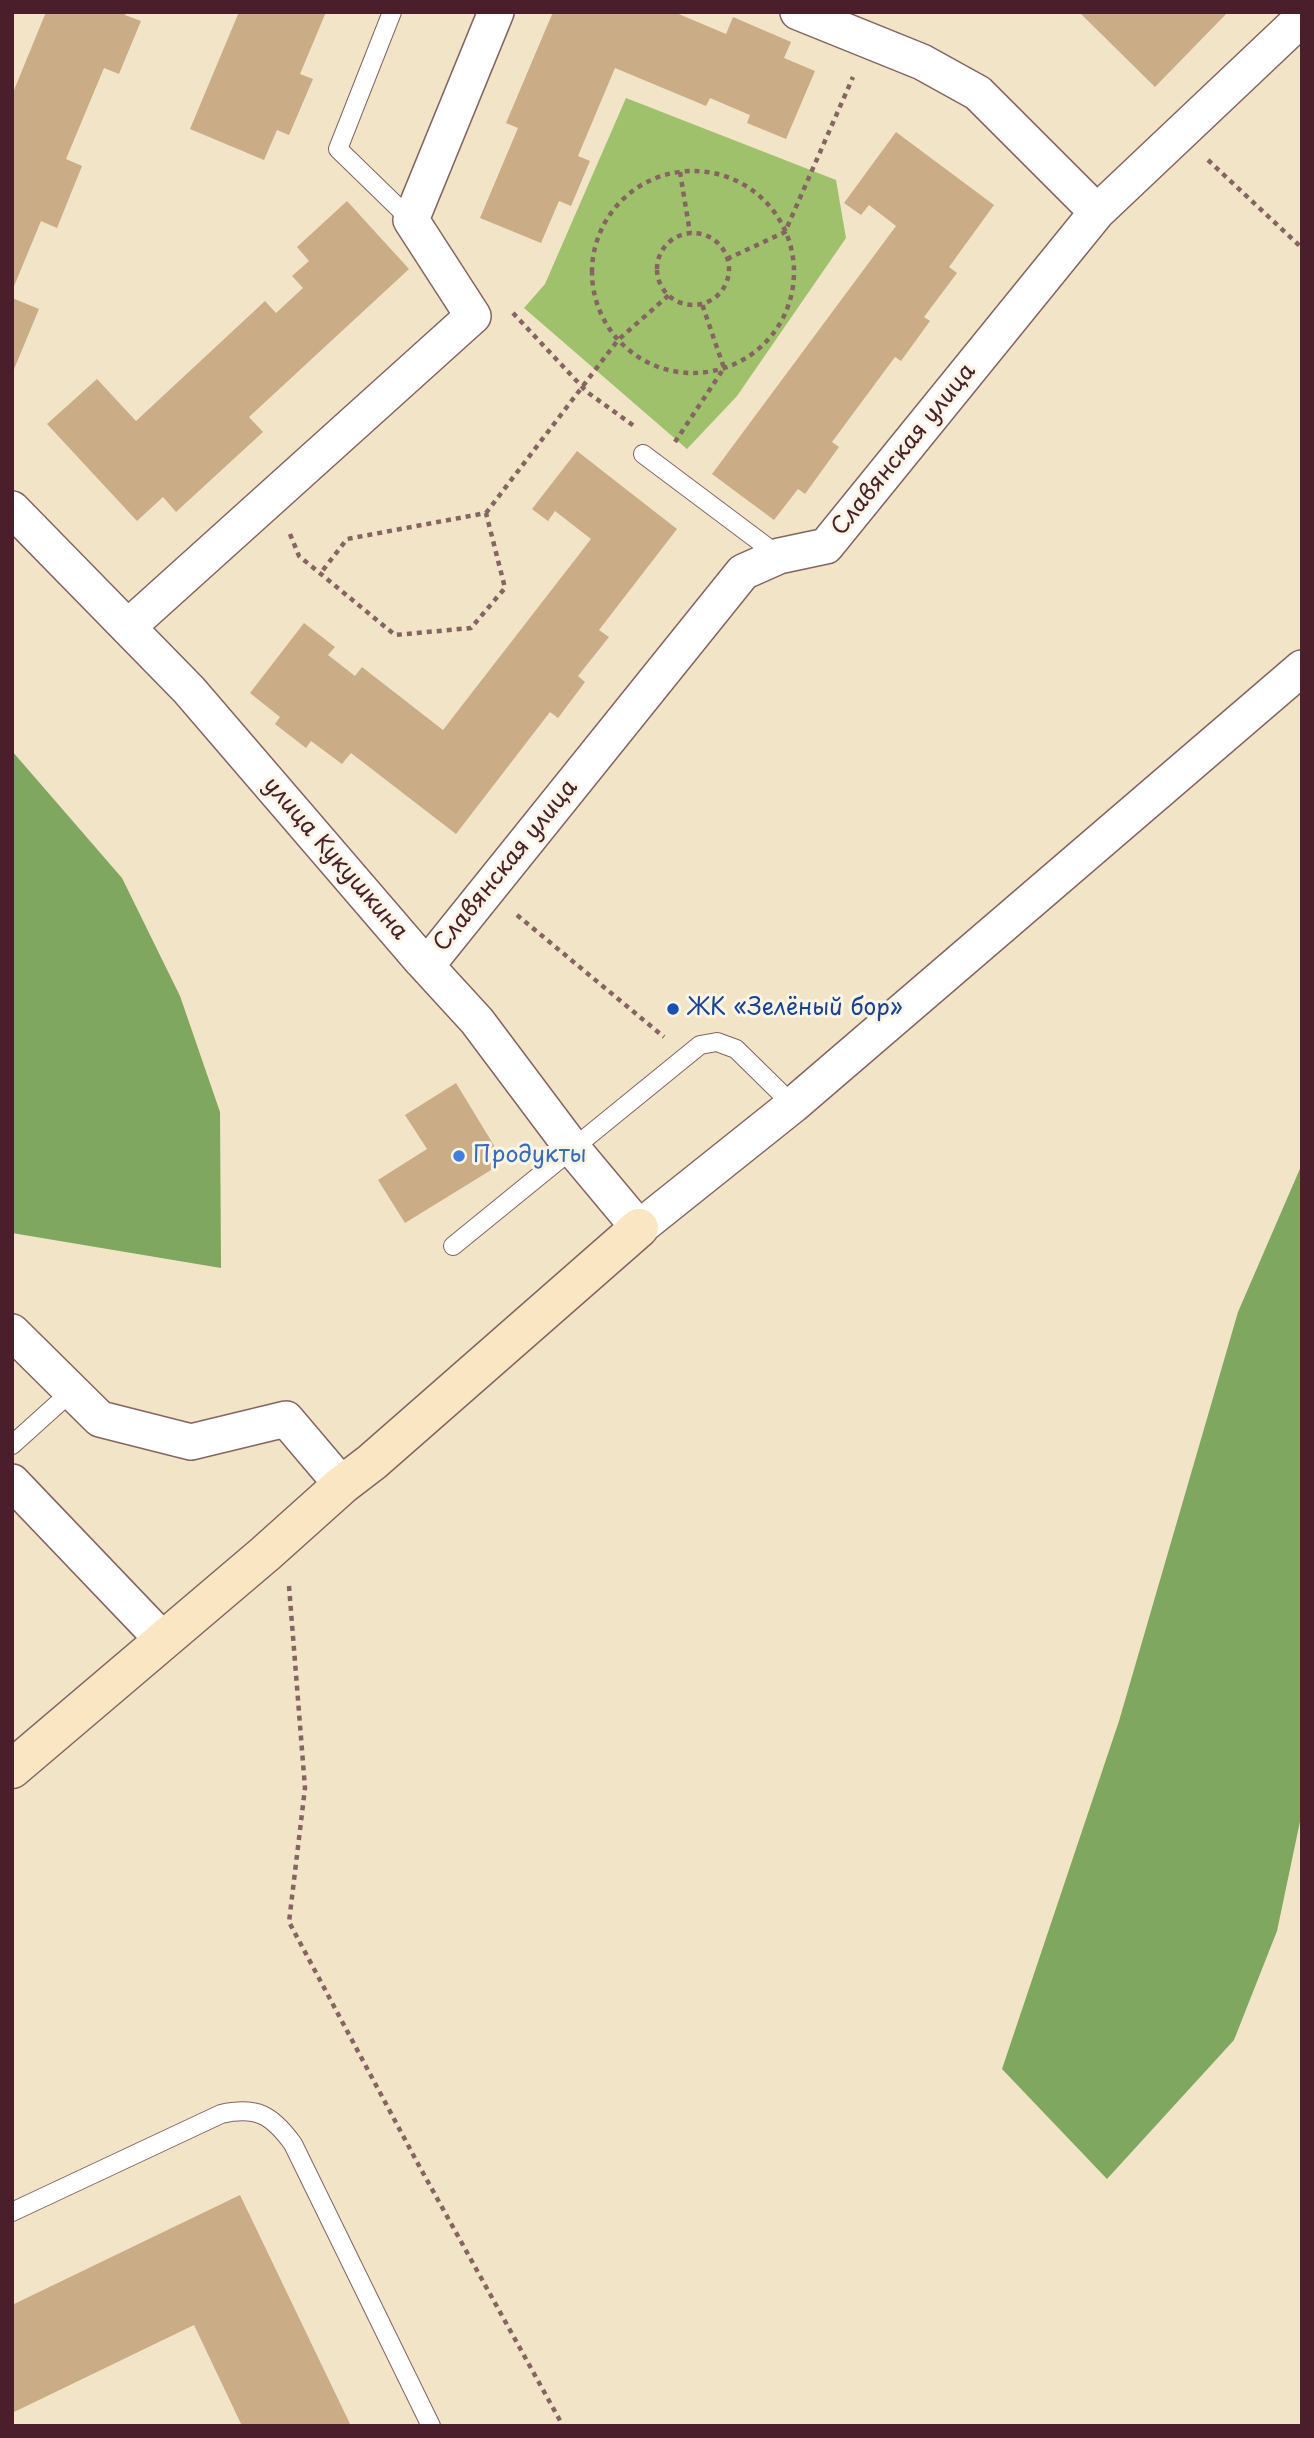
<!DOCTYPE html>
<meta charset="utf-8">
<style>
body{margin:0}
#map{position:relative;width:1314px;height:2438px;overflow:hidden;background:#f2e4c7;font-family:"Playpen Sans",sans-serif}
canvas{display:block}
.frame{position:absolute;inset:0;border:14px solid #4a1f2b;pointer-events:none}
</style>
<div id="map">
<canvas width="1314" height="2438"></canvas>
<div class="frame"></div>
</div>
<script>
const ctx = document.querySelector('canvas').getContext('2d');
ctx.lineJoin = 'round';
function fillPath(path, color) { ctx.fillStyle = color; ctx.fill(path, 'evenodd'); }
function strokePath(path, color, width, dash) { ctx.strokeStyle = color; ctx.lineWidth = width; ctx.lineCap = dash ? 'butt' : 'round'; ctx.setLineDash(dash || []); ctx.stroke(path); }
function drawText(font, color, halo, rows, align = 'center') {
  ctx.font = font + ' "Playpen Sans",sans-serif'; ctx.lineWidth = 6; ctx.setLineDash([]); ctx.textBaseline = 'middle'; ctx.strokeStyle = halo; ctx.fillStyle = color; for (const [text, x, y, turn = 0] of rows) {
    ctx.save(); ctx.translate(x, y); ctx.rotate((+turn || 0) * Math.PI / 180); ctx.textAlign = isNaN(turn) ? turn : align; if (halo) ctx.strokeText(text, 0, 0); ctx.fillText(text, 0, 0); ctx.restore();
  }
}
const green = new Path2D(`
 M626,98L836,180L846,238L737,396L687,449L524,308L545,284Z`);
const forest = new Path2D(`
 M12,751L122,878L180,996L220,1112L221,1268L12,1233Z
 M1302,1164V1812L1277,1931L1234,2040L1107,2179L1002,2069L1119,1721L1238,1312Z`);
const building = new Path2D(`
 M46,12H126L125,15L141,21L119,74L104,68L66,159L82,166L57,228L41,221L12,291V95Z
 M239,12H326L300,74L313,79L289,135L277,130L264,160L190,129Z
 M553,12H674L726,34L733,17L791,42L784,58L815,71L786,139L747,123L750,115L710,98L706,106L615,68L578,156L590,161L571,206L559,201L541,243L480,218L518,128L506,123Z
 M1079,12H1228L1155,87Z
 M896,132L994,205L949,267L957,273L924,317L930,321L901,361L895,357L832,442L839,447L805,494L798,489L774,520L712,474L896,226L869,205L861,215L844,203Z
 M347,201L409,269L249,417L263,432L176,512L163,497L137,521L47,424L97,379L136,421L265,301L276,313L303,288L292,276L309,261L297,247Z
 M12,298L39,309L12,374Z
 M577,451L677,529L599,630L609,637L578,676L585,682L558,718L550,712L456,834L351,753L342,764L311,741L306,748L275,724L280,717L250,693L304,623L335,647L328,655L355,676L362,667L443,730L591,539L555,511L548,521L532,509Z
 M456,1083L504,1162L405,1223L378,1180L427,1149L405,1115Z
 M240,2195L351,2426H242L194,2325L12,2413V2305Z`);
const path = new Path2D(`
 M1208,160L1302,248
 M592 272a101 101 0 1 1 202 0a101 101 0 1 1-202 0Z
 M680,172L690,233
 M657 269a36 36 0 1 1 72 0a36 36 0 1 1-72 0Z
 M727,259L785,232L853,77
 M513,313L587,392L634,426
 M675,442L724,368L702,304
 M486,513L618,340L669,295
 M290,534L299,556L395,635L471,628L505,588L486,513L347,539L320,574
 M517,915L664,1037
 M289,1586L305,1788L289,1922L417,2162L563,2426`);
const lane = new Path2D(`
 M392,12L338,149L411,220
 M643,454L779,556
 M453,1246L700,1045L717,1042L736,1049L793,1105
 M12,1445L72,1391
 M12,2212L221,2114C257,2106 272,2115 293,2144L431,2426`);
const street = new Path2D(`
 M798,12L922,62L978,93L1097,212
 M12,509L189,690L422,961L477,1021L573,1149L639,1228L793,1105L1302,668
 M128,627L473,316L411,220L496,12
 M427,965L743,572L779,556L826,546L1097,212L1302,18
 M12,1332L100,1419L191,1442L286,1419L342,1485
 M12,1482L163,1640`);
const secondary = new Path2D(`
 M12,1769L265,1554L342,1485L372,1462L639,1228`);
const markers = [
 [673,1009,7,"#1a4fb4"],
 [459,1156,7,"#3f7fe0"]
];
const streetNames = [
 ["Славянская улица",904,450,-51],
 ["улица Кукушкина",335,859,49],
 ["Славянская улица",506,866,-51]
];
const transitNames = [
 ["ЖК «Зелёный бор»",687,1009]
];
const shopNames = [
 ["Продукты",473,1156]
];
fillPath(green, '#9fc16b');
fillPath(forest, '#7fa75f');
fillPath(building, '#caac87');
strokePath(lane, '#856462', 20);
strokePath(street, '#856462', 38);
strokePath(secondary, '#856462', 41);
strokePath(path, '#856462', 4.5, [5, 5]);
strokePath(lane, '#fff', 18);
strokePath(street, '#fff', 35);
strokePath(secondary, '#fbe6c4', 38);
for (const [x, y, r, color] of markers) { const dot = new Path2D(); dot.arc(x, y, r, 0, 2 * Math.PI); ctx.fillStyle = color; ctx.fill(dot); strokePath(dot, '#fcf5e5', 2.5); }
drawText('23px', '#4a1f2b', '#fcf5e5', streetNames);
drawText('23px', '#164399', '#fcf5e5', transitNames, 'left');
drawText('23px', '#366cbe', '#fcf5e5', shopNames, 'left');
</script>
